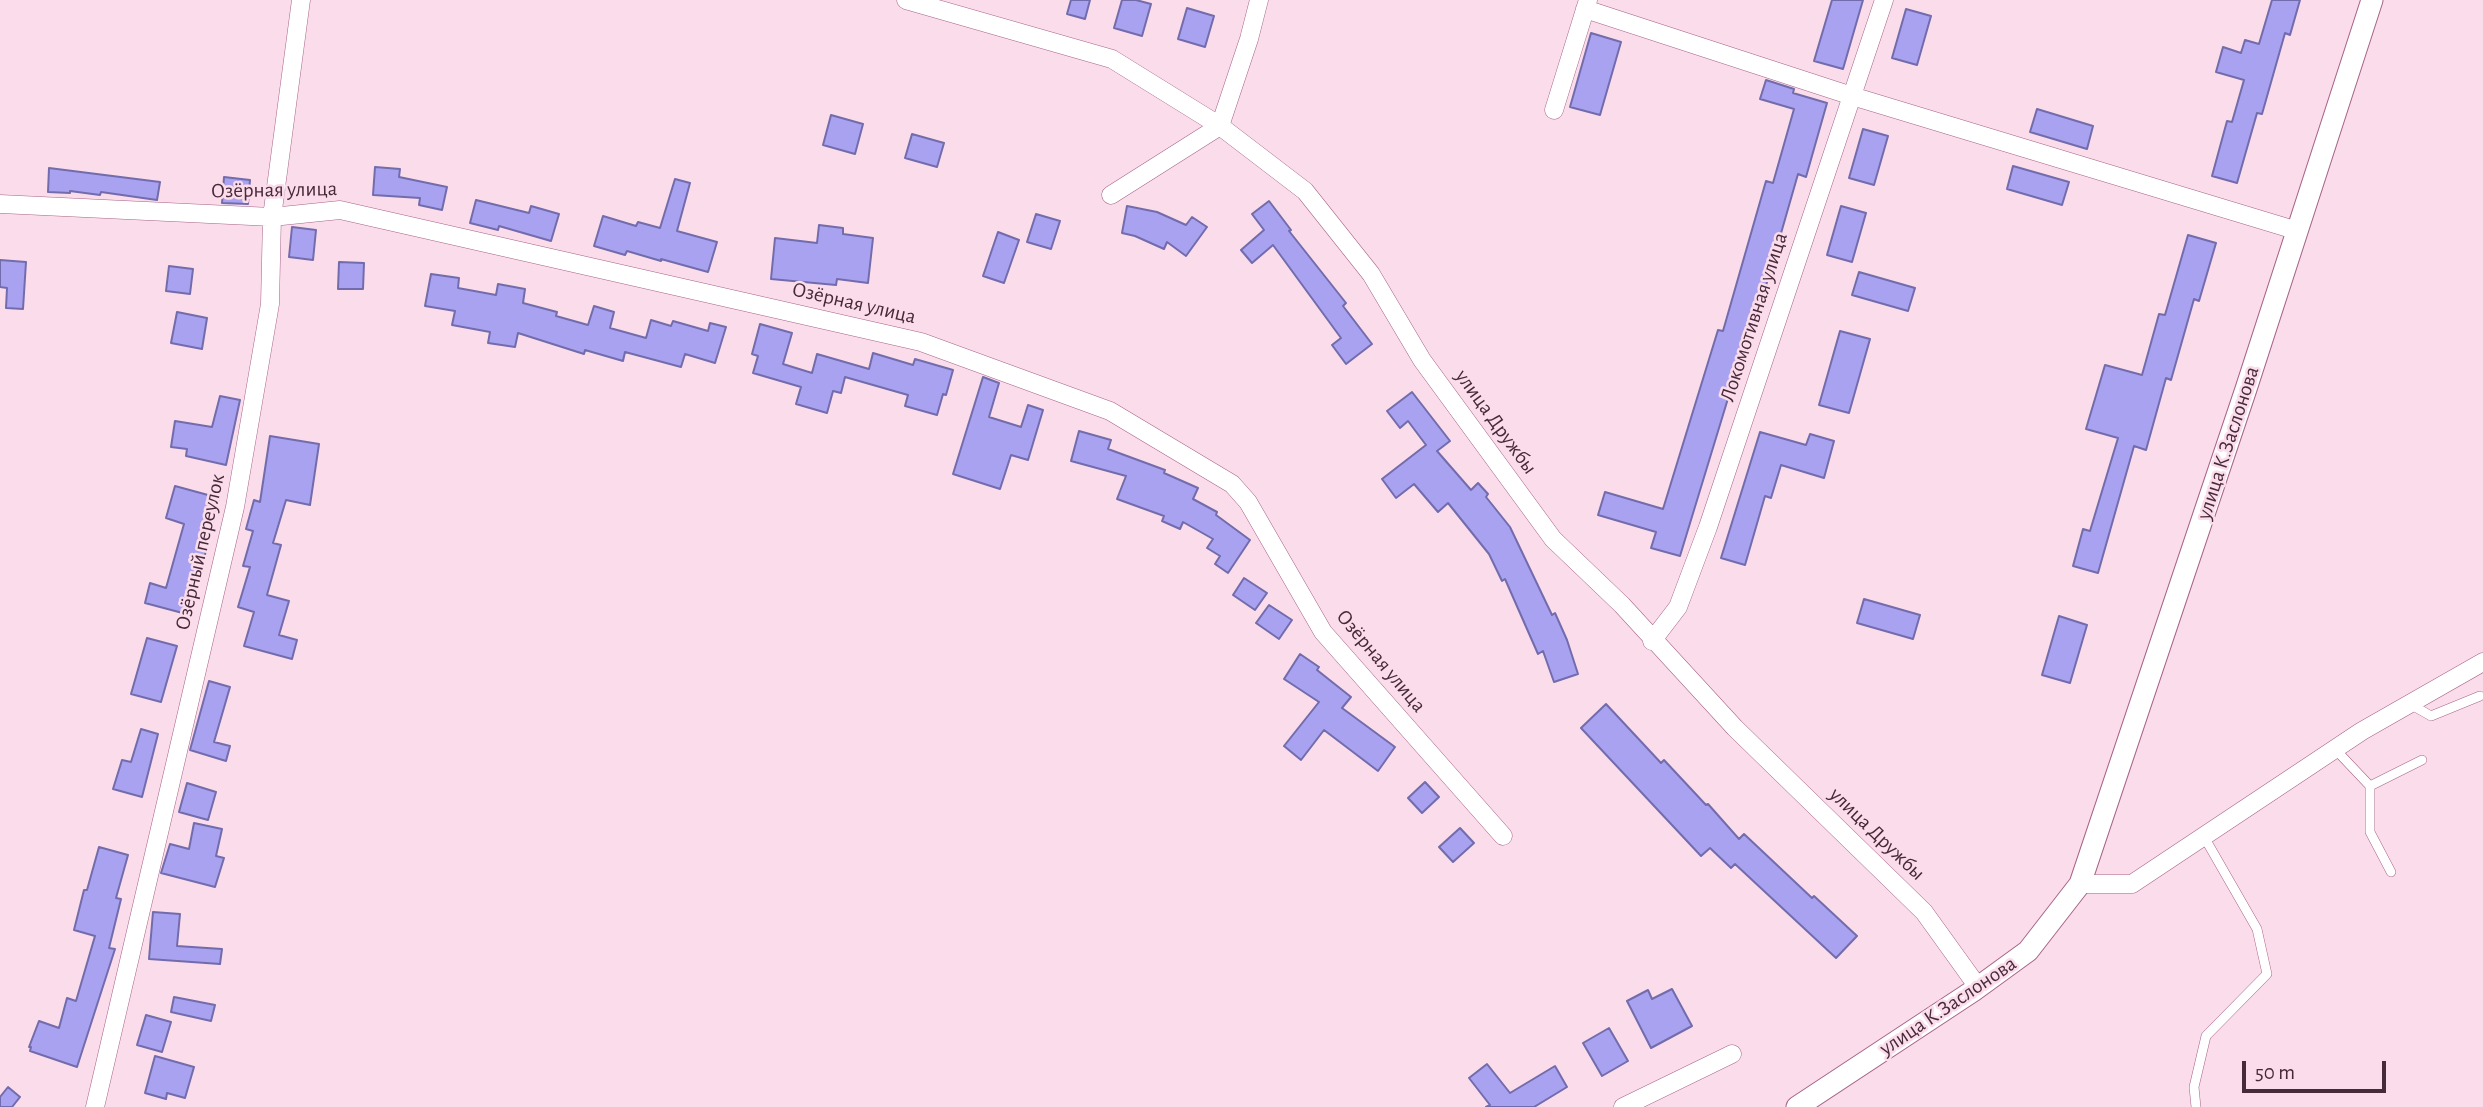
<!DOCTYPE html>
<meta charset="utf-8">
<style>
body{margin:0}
#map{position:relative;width:2483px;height:1107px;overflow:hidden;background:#fbdceb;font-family:"Alegreya Sans",sans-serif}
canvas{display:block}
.scale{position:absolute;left:2242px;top:1061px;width:144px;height:32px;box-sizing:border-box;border:4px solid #472a39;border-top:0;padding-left:9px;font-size:21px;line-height:24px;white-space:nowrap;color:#472a39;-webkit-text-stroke:5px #fbdceb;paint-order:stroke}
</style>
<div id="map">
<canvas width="2483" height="1107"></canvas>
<div class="scale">50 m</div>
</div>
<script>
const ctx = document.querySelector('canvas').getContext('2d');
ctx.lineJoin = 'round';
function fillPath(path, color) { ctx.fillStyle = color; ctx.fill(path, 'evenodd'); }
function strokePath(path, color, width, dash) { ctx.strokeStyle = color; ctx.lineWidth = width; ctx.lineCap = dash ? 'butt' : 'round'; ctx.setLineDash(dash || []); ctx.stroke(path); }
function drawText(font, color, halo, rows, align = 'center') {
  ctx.font = font + ' "Alegreya Sans",sans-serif'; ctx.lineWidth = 5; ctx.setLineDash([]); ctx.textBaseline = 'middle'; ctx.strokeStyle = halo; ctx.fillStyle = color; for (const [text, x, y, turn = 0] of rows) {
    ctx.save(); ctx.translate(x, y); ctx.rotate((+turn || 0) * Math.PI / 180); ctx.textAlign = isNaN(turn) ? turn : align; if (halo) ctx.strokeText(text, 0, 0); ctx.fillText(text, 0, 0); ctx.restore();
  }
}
const building = new Path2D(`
 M1071,0H1090L1085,19L1067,14Z
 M1122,0H1136L1151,4L1142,36L1114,28Z
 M1832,0H1863L1843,69L1814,61Z
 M2272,0H2300L2290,35L2285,33L2262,114L2257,113L2237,183L2212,176L2227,121L2232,122L2244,80L2216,72L2223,47L2241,53L2245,40L2259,44Z
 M1187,8L1214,16L1205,47L1178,39Z
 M1906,9L1931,16L1917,65L1892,58Z
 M1591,33L1621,42L1600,115L1570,107Z
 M1766,80L1794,89L1793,93L1827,103L1806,177L1798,174L1755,324L1751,323L1680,556L1651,548L1656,532L1598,515L1605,492L1663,509L1718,330L1723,331L1766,181L1773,183L1794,109L1760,99Z
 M2037,109L2093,126L2087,149L2030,132Z
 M831,115L863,124L855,154L823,145Z
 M1863,129L1888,136L1874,185L1849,178Z
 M912,134L944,143L937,167L905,158Z
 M2013,166L2069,182L2062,205L2007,189Z
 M375,167L400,169L399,177L447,187L442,210L419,205L420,198L373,195Z
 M49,168L160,182L157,200L101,192L100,195L70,191V193L48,192Z
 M224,177L250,180L248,204L222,203Z
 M675,179L690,183L677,231L717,242L708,272L661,259V261L627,251L625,255L594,246L603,216L636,226L638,222L660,228Z
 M476,200L529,213L531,206L559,214L551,241L499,226L498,230L470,223Z
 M1269,201L1291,230L1289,231L1346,303L1343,306L1372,344L1346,364L1332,345L1341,338L1273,245L1252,263L1241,250L1264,230L1252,214Z
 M1127,206L1157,212L1186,225L1192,217L1207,227L1186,256L1167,242L1164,249L1135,236L1122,233Z
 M1841,206L1866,213L1852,262L1827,255Z
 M1036,214L1060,221L1051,249L1027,242Z
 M819,225L843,228V234L873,238L868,283L837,279L836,285L771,279L775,238L817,243Z
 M292,227L316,230L313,260L289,257Z
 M998,232L1019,240L1004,283L983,276Z
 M2188,235L2216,243L2199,301L2194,299L2171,380L2166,378L2146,450L2134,446L2098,573L2073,566L2083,529L2090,531L2118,438L2086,429L2105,365L2142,375L2159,314L2165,315Z
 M0,260L26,262L23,309L6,308L7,288L0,287Z
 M339,262L364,263L363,289H338Z
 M169,266L193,269L190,294L166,291Z
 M1859,272L1915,288L1908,311L1852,295Z
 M431,274L459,278L458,288L496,295L498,284L525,289L523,303L557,312L556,316L588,325L594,306L614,312L610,328L646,338L651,320L671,326L673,321L708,331L710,323L726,327L715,363L685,354L681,367L625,352L623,361L585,350L584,354L518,333L515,347L488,343L490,332L452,325L455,311L425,306Z
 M177,312L207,318L202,349L171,343Z
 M760,324L792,333L783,364L812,373L817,354L869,369L873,353L913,365L915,359L953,370L946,395L943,394L937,415L905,406L908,395L845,377L841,393L833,391L827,413L796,404L801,387L753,373L758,356L752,354Z
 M1840,331L1870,339L1849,413L1819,405Z
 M983,377L999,383L989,417L1021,427L1028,405L1043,410L1028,460L1011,455L1000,489L953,474Z
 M1412,392L1450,441L1437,451L1471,490L1478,483L1488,494L1486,497L1510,527L1552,615L1555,613L1567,640L1578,674L1554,682L1543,651L1538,654L1505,579L1502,581L1489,554L1448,503L1438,512L1414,484L1396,498L1382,479L1426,445L1408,421L1400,428L1387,411Z
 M220,396L240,400L226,465L186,456L187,449L171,447L175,421L212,427Z
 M1079,431L1111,440L1108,449L1165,470L1164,473L1198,488L1193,499L1217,512L1216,515L1250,540L1228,573L1215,564L1220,556L1207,548L1213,539L1183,522L1180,529L1162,521L1164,516L1117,499L1126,476L1071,461Z
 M1760,432L1806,445L1810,434L1834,441L1824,478L1781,465L1771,498L1765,496L1745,565L1721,558Z
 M270,436L319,444L310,505L286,500L273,543L281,545L267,595L289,601L279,635L297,640L292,659L244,646L254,612L238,607L250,567L243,566L253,531L246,529L254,500L260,502Z
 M175,486L219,498L190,615L145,603L150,583L166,588L184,524L166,518Z
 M1244,578L1267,593L1255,610L1233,595Z
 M1864,599L1920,615L1913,639L1857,623Z
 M1269,605L1292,620L1279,639L1256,623Z
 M2059,616L2087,625L2070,683L2042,675Z
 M147,638L177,646L161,702L131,694Z
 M1300,654L1319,667L1317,670L1351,697L1342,708L1395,747L1378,771L1324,730L1301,760L1284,746L1319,702L1284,679Z
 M209,681L230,687L214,742L230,746L226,761L190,750Z
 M1606,704L1661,763L1664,760L1706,805L1708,804L1739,839L1744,834L1812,898L1814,896L1857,936L1836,958L1735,864L1731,868L1710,848L1701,856L1581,728Z
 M141,729L158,734L142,797L113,789L122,760L131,762Z
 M1425,782L1439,797L1422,813L1408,798Z
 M187,783L216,792L208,820L179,812Z
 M194,823L222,829L216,856L224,858L215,887L161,873L170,844L189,849Z
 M1460,828L1474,843L1453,862L1439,847Z
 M99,847L128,855L116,898L121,899L109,948L115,949L77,1067L30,1051L31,1047H29L39,1021L59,1028L67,998L76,1001L95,936L74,930L84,890H87Z
 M153,912L180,914L177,946L222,949L220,964L149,959Z
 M1672,989L1692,1026L1651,1048L1627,1001L1648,990L1652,999Z
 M174,997L215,1005L211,1021L171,1012Z
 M146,1015L171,1022L162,1052L137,1045Z
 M1609,1028L1628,1061L1602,1076L1583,1043Z
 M155,1056L194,1067L185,1098L167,1093L166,1099L145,1093Z
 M1487,1064L1510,1093L1555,1066L1567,1087L1534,1107H1486L1490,1105L1469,1078Z
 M8,1087L20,1097L12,1107H0V1097Z`);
const service = new Path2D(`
 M2410,704L2431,716L2480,696
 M2335,749L2370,786L2422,760
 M2370,786V832L2391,872
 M2196,1107L2194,1087L2206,1036L2267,974L2257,929L2203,835`);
const minor = new Path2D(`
 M906,0L1112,59L1220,126L1305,191L1371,274L1422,360L1553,539L1622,605L1735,728L1924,912L1978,987
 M1585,9L1852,96L2298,231
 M1554,110L1588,0
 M1111,195L1220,126L1249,39L1259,0
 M0,204L272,217L340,210L921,342L1110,411L1232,484L1248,502L1323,632L1503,836
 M1652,641L1678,607L1708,527L1884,0
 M2080,884H2132L2362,731L2483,662
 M95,1107L235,507L270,304L272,217L301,0
 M1623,1107L1732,1054`);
const tertiary = new Path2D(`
 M1797,1107L1973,991L2028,951L2080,884L2246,389L2372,0`);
const streetNames = [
 ["Озёрная улица",274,190,-1],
 ["Озёрная улица",854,303,13],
 ["Локомотивная улица",1754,317,-72],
 ["улица Дружбы",1496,422,54],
 ["улица К.Заслонова",2228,443,-72],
 ["Озёрный переулок",200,552,-77],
 ["Озёрная улица",1381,661,50],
 ["улица Дружбы",1877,834,44],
 ["улица К.Заслонова",1948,1006,-34]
];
fillPath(building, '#a9a2f1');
strokePath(building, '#726cac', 2);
strokePath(service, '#a66488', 10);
strokePath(minor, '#a66488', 19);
strokePath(tertiary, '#a66488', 23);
strokePath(service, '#fff', 9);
strokePath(minor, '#fff', 18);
strokePath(tertiary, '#fff', 21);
drawText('21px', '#472a39', '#fbdceb', streetNames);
</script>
